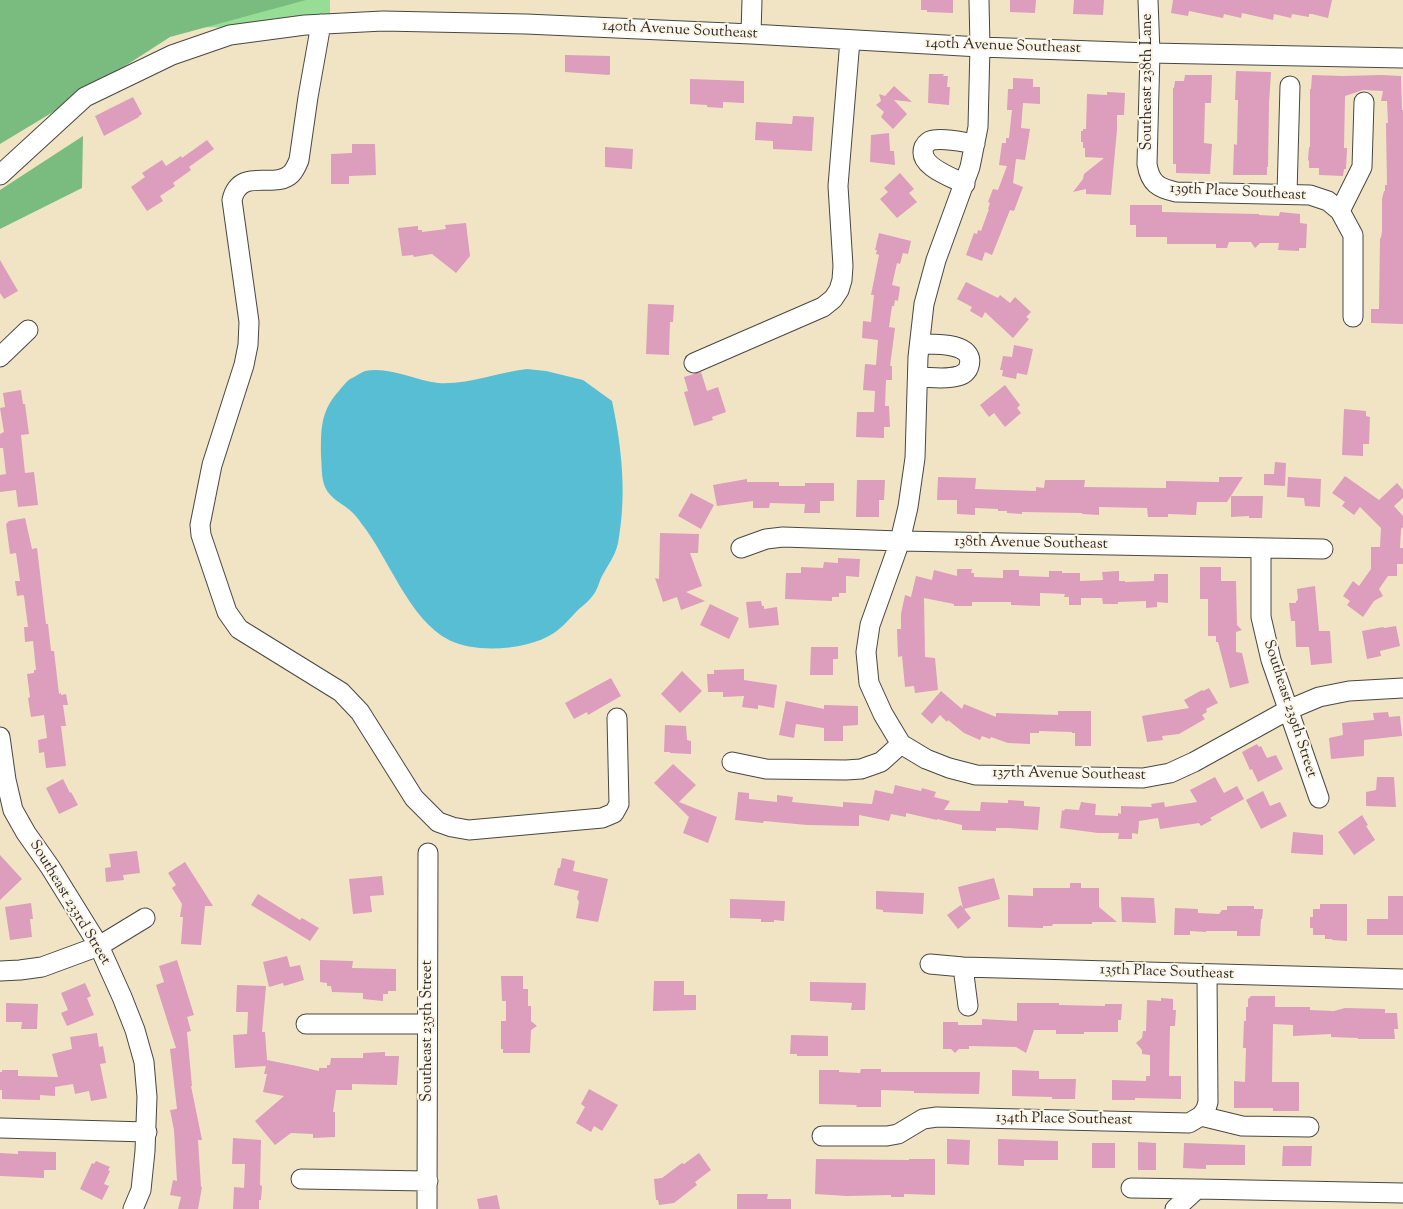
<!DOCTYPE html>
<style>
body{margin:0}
canvas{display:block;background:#f0e4c5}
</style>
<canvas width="1403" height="1209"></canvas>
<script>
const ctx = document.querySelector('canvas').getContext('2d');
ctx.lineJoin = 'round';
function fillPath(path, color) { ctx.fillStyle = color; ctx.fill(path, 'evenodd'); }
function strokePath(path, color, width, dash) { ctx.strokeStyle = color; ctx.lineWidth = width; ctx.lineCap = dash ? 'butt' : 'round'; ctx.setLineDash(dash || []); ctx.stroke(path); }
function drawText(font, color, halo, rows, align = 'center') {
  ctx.font = font + ' "Sorts Mill Goudy",serif'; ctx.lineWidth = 4; ctx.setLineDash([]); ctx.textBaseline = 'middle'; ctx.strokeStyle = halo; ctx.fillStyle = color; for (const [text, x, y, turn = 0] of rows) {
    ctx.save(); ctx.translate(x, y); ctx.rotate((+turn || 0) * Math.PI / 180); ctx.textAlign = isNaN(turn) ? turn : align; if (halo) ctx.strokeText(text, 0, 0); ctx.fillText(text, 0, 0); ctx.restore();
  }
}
const green = new Path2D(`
 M5,0H330V17L267,28L183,27Z`);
const forest = new Path2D(`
 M0,0H306L170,37L63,106L0,144Z
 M83,136L82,188L0,229V190Z`);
const water = new Path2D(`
 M527,369L546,371L583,380L612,401C622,448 627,496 618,543C615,557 607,566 601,578C599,583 597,590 594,594C590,600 584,605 579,609C571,617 563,627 554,633C528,650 477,654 449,640C409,620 388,556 361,523C359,520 356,516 353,513C344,504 330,499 325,487C321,477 322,466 321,456C321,431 320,412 338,392C342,387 345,383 350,379C355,377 360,373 365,371C389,366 414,380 438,383C468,385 498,372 527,369Z`);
const building = new Path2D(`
 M921,0H953V13L927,12V10H921Z
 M1010,0H1036L1035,13L1010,12Z
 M1074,0H1104L1103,15L1073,14Z
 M1173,0H1332L1328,18L1312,14H1309V17L1292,14L1291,18L1274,14L1273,20L1242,13L1241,18L1224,14L1223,18L1189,11L1188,16L1171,13Z
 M565,55L610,56V74L609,75L565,72Z
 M1236,71L1271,72L1269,104L1268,167H1267V175H1233L1234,144L1237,145L1238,100H1235Z
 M929,74H944L943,76H948L947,87H950L949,105L928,103Z
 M1185,75H1212L1211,103H1205L1204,143L1212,144L1210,174L1176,173V164H1173V88H1174L1175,81H1184Z
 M1312,75L1343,76L1382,75L1401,76L1402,110H1403V324L1371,323V309H1379L1380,238H1381L1382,231V199L1384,191H1385V185H1387L1386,125V123H1388L1387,101H1381L1383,91L1363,90L1345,96L1344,148H1347L1346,169H1344L1343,176L1319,175V168H1309V161L1308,160L1309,147H1310V89H1311Z
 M1013,78L1033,79V87H1040V104L1023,103L1021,128L1030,129L1025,160L1016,159L1013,183L1023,187L1014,211L1010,210L992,255L985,252L982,261L966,255L974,233L977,234L978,230L981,231L989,209H988L990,203L988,202L993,189L998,190L1007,166L999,165L1002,143H1006V138H1009L1012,110H1007L1008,89H1013Z
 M690,79L744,81V103L723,102V108L707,107V105L690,104Z
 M894,86L912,102L894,100L907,114L893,129L881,117L884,112L876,105L881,101L879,94L885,96Z
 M1107,92L1125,93L1124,115H1117V130L1111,195L1086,194V189L1073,192L1083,179L1084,174L1104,158L1085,157V148H1083V142H1081V131H1083V129H1086L1087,94L1107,95Z
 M133,97L142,114L139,116V117L104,136L95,116Z
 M793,116L814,117L812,151L773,149V141L755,140L756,122L792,124Z
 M889,133L890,151H894L895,165L870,162L871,135Z
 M207,140L214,149L189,167L191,170L173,183L175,186L160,196L163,201L147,211L131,187L145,177L142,173L162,160L166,166L181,156L182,158Z
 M352,144H375L376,175L349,176V184H331V154L352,153Z
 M605,147L633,149L632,169L605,167Z
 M900,173L914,189L909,193L917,202L897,218L880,199L888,192L884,188Z
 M1130,205H1162V212L1259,214V215L1279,216L1280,212L1300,214V223L1307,224L1306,248H1299V251L1278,250L1279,243H1260L1255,248L1251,242H1229L1227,248H1216V244H1167V237H1136V225H1130Z
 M466,223L470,256L456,273L432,254L414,257L413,255L402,256L398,228L418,226V230H422V232L446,229L445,225Z
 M879,233L911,241L908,254L903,253L900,264L897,263L892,285L900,287L898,301L895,300L894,306H892L889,327L895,328L890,366H892V380H886L885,406H889L890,427H884V438L856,437L857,412H874L875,391L863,390L865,364L876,365L878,340L862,338L863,321L871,322L874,295H871L879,255L876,254L877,250H875Z
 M0,260L18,291L4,299L0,293Z
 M966,282L998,298L1000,295L1010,303L1015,297L1031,312L1026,317L1029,319L1013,338L985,312L982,318L970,311L972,307L957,299Z
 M648,304L674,305L673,322H670L669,355L646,354Z
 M1014,345L1033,349L1027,375L1017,373L1016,379L1002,376L1003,370H1000L1003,356L1012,357Z
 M701,372L707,391L718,387L726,412L712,417L713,420L694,426L684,392L688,391L684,377Z
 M1005,385L1020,405L1017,408L1021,413L1005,427L994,413L989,417L980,405Z
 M21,390L23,404H25L29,434L21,435L25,473L34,472L38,505L18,507L16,490L0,492V475L6,474L3,448H0V434L4,432L0,408L5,407L3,393Z
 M1344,409L1366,411V416L1370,417L1369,444H1363V456L1342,455Z
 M1275,462L1286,463L1285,486L1264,485V474H1274Z
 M1345,476L1379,500L1397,483L1403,490V498L1394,506L1403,516V527L1401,529L1400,548H1403V564H1397V576H1388L1379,589L1383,596L1374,601L1363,617L1347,605L1350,601L1343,596L1353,581L1359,586L1371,569V547H1380L1381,528L1360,507L1354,515L1342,506L1345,502L1332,493Z
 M938,477L976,478L975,489L1036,491V487L1044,488L1045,480H1085L1084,487L1166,488V481L1219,482V477H1243L1227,502H1197L1196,515L1168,514V517H1148L1147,508L1099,507V515L1082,514V513L1022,512V514L1007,513V511H998V509L975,508V515L957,514V500H937Z
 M1288,477L1321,479L1320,507L1305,506L1304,498L1287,497Z
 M747,479V482H779V486H805V483H834V501H820V513H804L805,504L770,503L769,508H753V501L717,506L713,485Z
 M857,480H885L884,500H879V517H856Z
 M691,493L714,505L701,529L678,516Z
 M1231,496H1263L1262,518H1249V516L1231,517Z
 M25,518L32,549L37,548L46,624H48L51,651H54L59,694L61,693V695L66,694L68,705H63L66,726H61L66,766L46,768L44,752L39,753L38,740L47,738L44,715L31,717L28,698L30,697L27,674L34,673V670H36L33,641L25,642L24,627H28L24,596L23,595L17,596L15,581H20L16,553L10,554L6,524L9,521Z
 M660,533L699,534L698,553H690L702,586L686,592L705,601L681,610L677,597L663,602L655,578L659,579Z
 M838,558L860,559L859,577L846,576V593H839V597H832V601L785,599L786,573H801V567L823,568L824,562L838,563Z
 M1200,567H1221V581H1236L1237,625L1242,630L1236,632V652L1242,653L1249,683L1230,688L1218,642H1216V636H1208V599H1200Z
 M957,569H972L971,573H974V577L1003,578V570H1019V576L1049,577V571H1062V573H1080V581L1103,580L1102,572L1119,571V581H1125V582L1154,581V574H1168V603L1157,602V607L1146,608V601L1118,602V604H1103L1102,598H1081V605H1069V597H1064L1065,594L1040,593V606L1011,605V602H972V606H954V604L924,598L925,657L935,658L938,690L915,693L914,686L905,687L902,656L898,657L897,629H901V614L905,595L911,597L916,576L932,580L934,570L957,576Z
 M1315,586L1319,631H1330L1332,663L1311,665L1309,647H1296L1295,621H1291L1289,603H1296V601H1297L1298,599L1297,589Z
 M761,601L762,606H764V609L777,607L779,625L749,628L746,602Z
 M710,604L739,618L729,639L700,625Z
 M1396,626L1400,646L1380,651L1381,656L1367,659L1362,631L1383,627L1384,628Z
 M811,647H838V659H833V675H810Z
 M744,669V680L777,685L774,708L758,705V709L742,707L744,696L723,697V692H708L707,674H714V670Z
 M682,671L702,691L680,713L661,694Z
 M611,678L621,696L588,715L587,712L574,719L565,703Z
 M1209,688L1218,703L1206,709L1207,712L1202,715L1205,719L1179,734L1162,736L1163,740L1147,742L1142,716L1189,708L1184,700L1202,690L1203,691Z
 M941,691L962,709L964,704L996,717V713L1058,715V711H1091V746H1075V733H1072V732L1039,731V733H1030V744L1008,743L991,737L990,739L982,736L980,740L964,733L948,720L947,722L940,715L932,724L921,714Z
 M786,701L824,709V705L858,706V725L843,726V741H824V728L796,724L794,738L779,735Z
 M1388,712L1389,717L1400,716L1402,736L1364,740V756L1331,759L1329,738L1343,735L1342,723L1374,720L1373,713Z
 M665,725L686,726L687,740L691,741V754L670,753V752H664Z
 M1257,744L1259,747L1261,746L1267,758L1276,755L1283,769L1258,782L1252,769L1250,770L1242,752Z
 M673,764L696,785L679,802L717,817L708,843L683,833L689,817L654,783Z
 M1215,777L1224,793L1237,786L1244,799L1210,818L1212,820L1201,826L1199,823L1160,829L1158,818L1139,821L1138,834L1132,833V839H1118L1119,833H1098L1060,828L1062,810L1064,811L1065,809L1079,810L1081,802L1096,804L1095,815L1118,816V813L1121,814V806L1152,807L1151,804L1164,802L1165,807L1197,802L1190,790Z
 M1377,777H1394L1396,807L1366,806V792L1376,790Z
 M63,779L70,793L71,792L78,805L59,814L46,788Z
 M895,785L921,791L922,788L936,792L934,797L950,801L944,810L980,811L981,802L1008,803V800L1024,801V806L1040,807L1038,830L1008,828H996V831L962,830V825L937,819V820L906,813V817L891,814L889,821L859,815V826L807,825L764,821L763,823L735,820L738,792L749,793V799L777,802V795L793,797L792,802L843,807V802L872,804L875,790L893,794Z
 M1263,791L1270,806L1280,802L1287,816L1261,829L1246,800Z
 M1362,815L1368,825L1366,826L1375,840L1354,855L1338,832Z
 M1293,832L1323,835V855L1291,853Z
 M137,851L140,873L123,875L124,880L106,882L105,868L111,867L109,854Z
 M0,855L22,879L0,900Z
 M562,858L575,861L573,871L608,879L598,922L576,918L579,902L577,898L579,891L554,885L558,868H560Z
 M185,862L213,906H205L201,945L181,944L183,917H180L182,904L172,888L176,885L168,873Z
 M382,876L384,895L370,896L372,912L353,914L349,879Z
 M994,878L1000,899L964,909L971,918L958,929L947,915L961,905L963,908L958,887Z
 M1070,883H1081V888H1099V907L1117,922H1092V924H1053L1052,926H1043V928L1008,927V895L1033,896V888H1070Z
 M876,891L924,893L923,914L883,912V910L876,909Z
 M258,894L300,920L302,918L319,928L310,941L251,905Z
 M1388,896H1403V935H1367V919H1388Z
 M1121,897L1154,898L1156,923L1122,922Z
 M730,899L785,901L784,921L774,920V922H761V919L730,918Z
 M31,903L33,919H30L32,937L10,940L5,907Z
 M1320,904H1347V941L1332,940V939H1325V935H1313V928H1310V917H1313V909H1320Z
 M1227,906H1254V909H1263L1262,919H1261L1260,936H1237V931H1206V932L1190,931V935H1174L1175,908L1198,909V913L1219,914L1222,910H1227Z
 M287,956L290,967L300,965L304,980L284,986L283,983L269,987L263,962Z
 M177,960L194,1015L187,1017L191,1031L187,1032L192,1086H191L202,1140H198L201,1187H202L198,1209H178L181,1197L170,1195L173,1180L177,1181L174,1130L170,1110L177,1109L170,1049L176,1048L156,985L164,982L159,966Z
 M320,960L351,961H353L352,968L396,969V991H388V994H383V1001L363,999V993L332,992L331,986H327V983L320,982Z
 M501,976H523V989H528V1006H531V1021L537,1026L531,1030L530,1053H503V1049H501V1021H506V1001H502Z
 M654,981H684V995H696V1010L653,1011Z
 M810,982L866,983L865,1010H851L852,1003L810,1001Z
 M85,983L91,996L87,998L94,1015L67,1026L61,1013L68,1010L61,993Z
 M237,985L266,986L262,1032H265L267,1060L297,1066L319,1071V1068H327V1065H330L331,1058H363V1053L385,1052V1056H399L397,1085L352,1084V1090H336L333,1112H335V1137L313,1138V1134L291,1133L275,1145L255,1121L284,1096L263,1092L267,1074H264L266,1066L235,1068L233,1035L247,1034L248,1012H236Z
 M1251,996H1275V1007H1310V1010L1334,1011L1345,1008L1385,1009V1013H1397L1398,1029H1394L1395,1039H1358V1038L1331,1037V1034L1293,1036V1025L1273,1024L1272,1082H1299V1111H1273V1108H1234V1081L1245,1082L1246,1048H1243L1244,1021H1246V1007H1248V999Z
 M1161,998L1173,999V1010H1176L1175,1026H1170L1169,1076H1181V1099L1135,1098V1100H1112V1080L1146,1081V1076H1150V1055L1142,1054V1050L1136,1043L1142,1038L1143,1031H1146L1147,1000L1161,1001Z
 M6,1003L38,1004L37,1029H21L22,1022H6Z
 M1017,1003H1059V1005L1105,1006V1004H1122L1121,1020H1118V1032H1084V1034H1056V1030H1034L1026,1053L1016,1047L969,1046V1049H959L955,1053L951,1049H943V1022H958V1025H982V1019L1017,1021Z
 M97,1033L99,1047L103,1046L106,1063L100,1064L107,1098L91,1101L89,1091L75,1094L73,1084L55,1087V1096L40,1095V1100L2,1099V1090H0V1072H2V1070H18V1076L58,1077L52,1054L72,1049L70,1037Z
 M791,1035L828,1036V1056H797V1054H790Z
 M861,1069H881V1072H980L979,1094L914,1093V1091L881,1090V1107H856L857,1105L819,1104V1070H839V1072L860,1073Z
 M1012,1070L1039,1071V1079H1076L1075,1099H1052V1097L1012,1096Z
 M589,1089L618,1105L602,1131L594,1126L591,1132L576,1123L585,1107L581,1104Z
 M233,1138L261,1140L260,1185L262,1186L261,1200H259V1209H233L234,1187L244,1188L245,1164H232Z
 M947,1139L970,1140L969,1165L947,1164Z
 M998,1139L1058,1141V1160H1024V1166L998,1165Z
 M1138,1142L1156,1143V1170H1138Z
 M1092,1143H1115V1168H1092Z
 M1184,1143L1245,1145V1165H1206V1169L1183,1168Z
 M1283,1146H1312L1311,1166H1282Z
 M18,1151L56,1152V1170H44V1178L0,1176V1153L18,1154Z
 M699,1153L711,1170L695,1182L697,1185L674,1203L659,1205L658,1200H656L654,1179L662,1178L682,1163L684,1164Z
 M816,1159L909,1160V1159H935V1195L904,1194V1197H891V1195L847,1196L815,1194Z
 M96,1161L110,1167L108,1170L110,1171L104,1184L109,1186L102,1200L80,1189L92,1163L94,1164Z
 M737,1194H768L767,1199H791V1209H737Z
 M497,1195L500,1209H479L477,1199Z`);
const minor = new Path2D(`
 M979,0L980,47L978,127L970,167L936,260L924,304L918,357L915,458L908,507L900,541L870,625L866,652L869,683L883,714L901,744L926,759L949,768L976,775L1143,778L1170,773L1194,762L1288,710L1319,697L1349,691L1403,688
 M1148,0L1150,53L1147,164C1150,183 1158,188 1176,192L1310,195L1328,201L1340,211
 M321,24L308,97L299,160C297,165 295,170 291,174C274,190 240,166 232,200L249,322L248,345L244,365L212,465L200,525L201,535L227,612L239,629L341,692L360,712L414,798L438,822L452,827L469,830L602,818L614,813L619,804L617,718
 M751,34L752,0
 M0,175L85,97L172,55L230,35L305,25L383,21L526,24L751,34L980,47L1150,53L1403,58
 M965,184C951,177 917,166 924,147C926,143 930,140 934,140C946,138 962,142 975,144
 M1287,194L1290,86
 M1353,317V235L1340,211L1362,167L1364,102
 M0,357L28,330
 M694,363L823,307L833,299L839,290L842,280L843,266L838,186L850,40
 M918,377C930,377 946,380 958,376C963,375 968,371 969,366C976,342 933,344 920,344
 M741,548L766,539L783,537L900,541L1323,549
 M1261,549V617L1271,660L1319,798
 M0,737L6,780L13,810L26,833L50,867L99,946L122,997L135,1030L144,1062L147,1097L145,1151L141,1190L133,1209
 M732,762L766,769L846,770L861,769L881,762L901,744
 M930,964L963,967L1403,979
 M963,967L968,1006
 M0,971L20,970L42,967L99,946L145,918
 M306,1024H427
 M1201,1116L1206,1109L1208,1102L1207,974
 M0,1128L147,1132
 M822,1136H887L898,1134L923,1119L937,1117L1189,1123L1201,1116L1242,1126L1309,1127
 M301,1179L428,1181
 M1131,1188L1197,1189L1175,1209
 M1197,1189L1403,1193
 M427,1209L428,853`);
const streetNames = [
 ["140th Avenue Southeast",680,31,3],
 ["140th Avenue Southeast",1003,47,2],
 ["Southeast 238th Lane",1148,82,-90],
 ["139th Place Southeast",1238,193,3],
 ["138th Avenue Southeast",1031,544,1],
 ["Southeast 239th Street",1289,709,72],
 ["137th Avenue Southeast",1069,775,1],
 ["Southeast 233rd Street",69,903,59],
 ["135th Place Southeast",1167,973,2],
 ["Southeast 235th Street",428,1031,-90],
 ["134th Place Southeast",1064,1120,1]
];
fillPath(green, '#98dd96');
fillPath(forest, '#7abc7f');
fillPath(water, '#57bed4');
fillPath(building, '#dd9dbc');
strokePath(minor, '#494742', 21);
strokePath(minor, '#fff', 19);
drawText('15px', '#2b2b2b', '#fcf5e5', streetNames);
</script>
